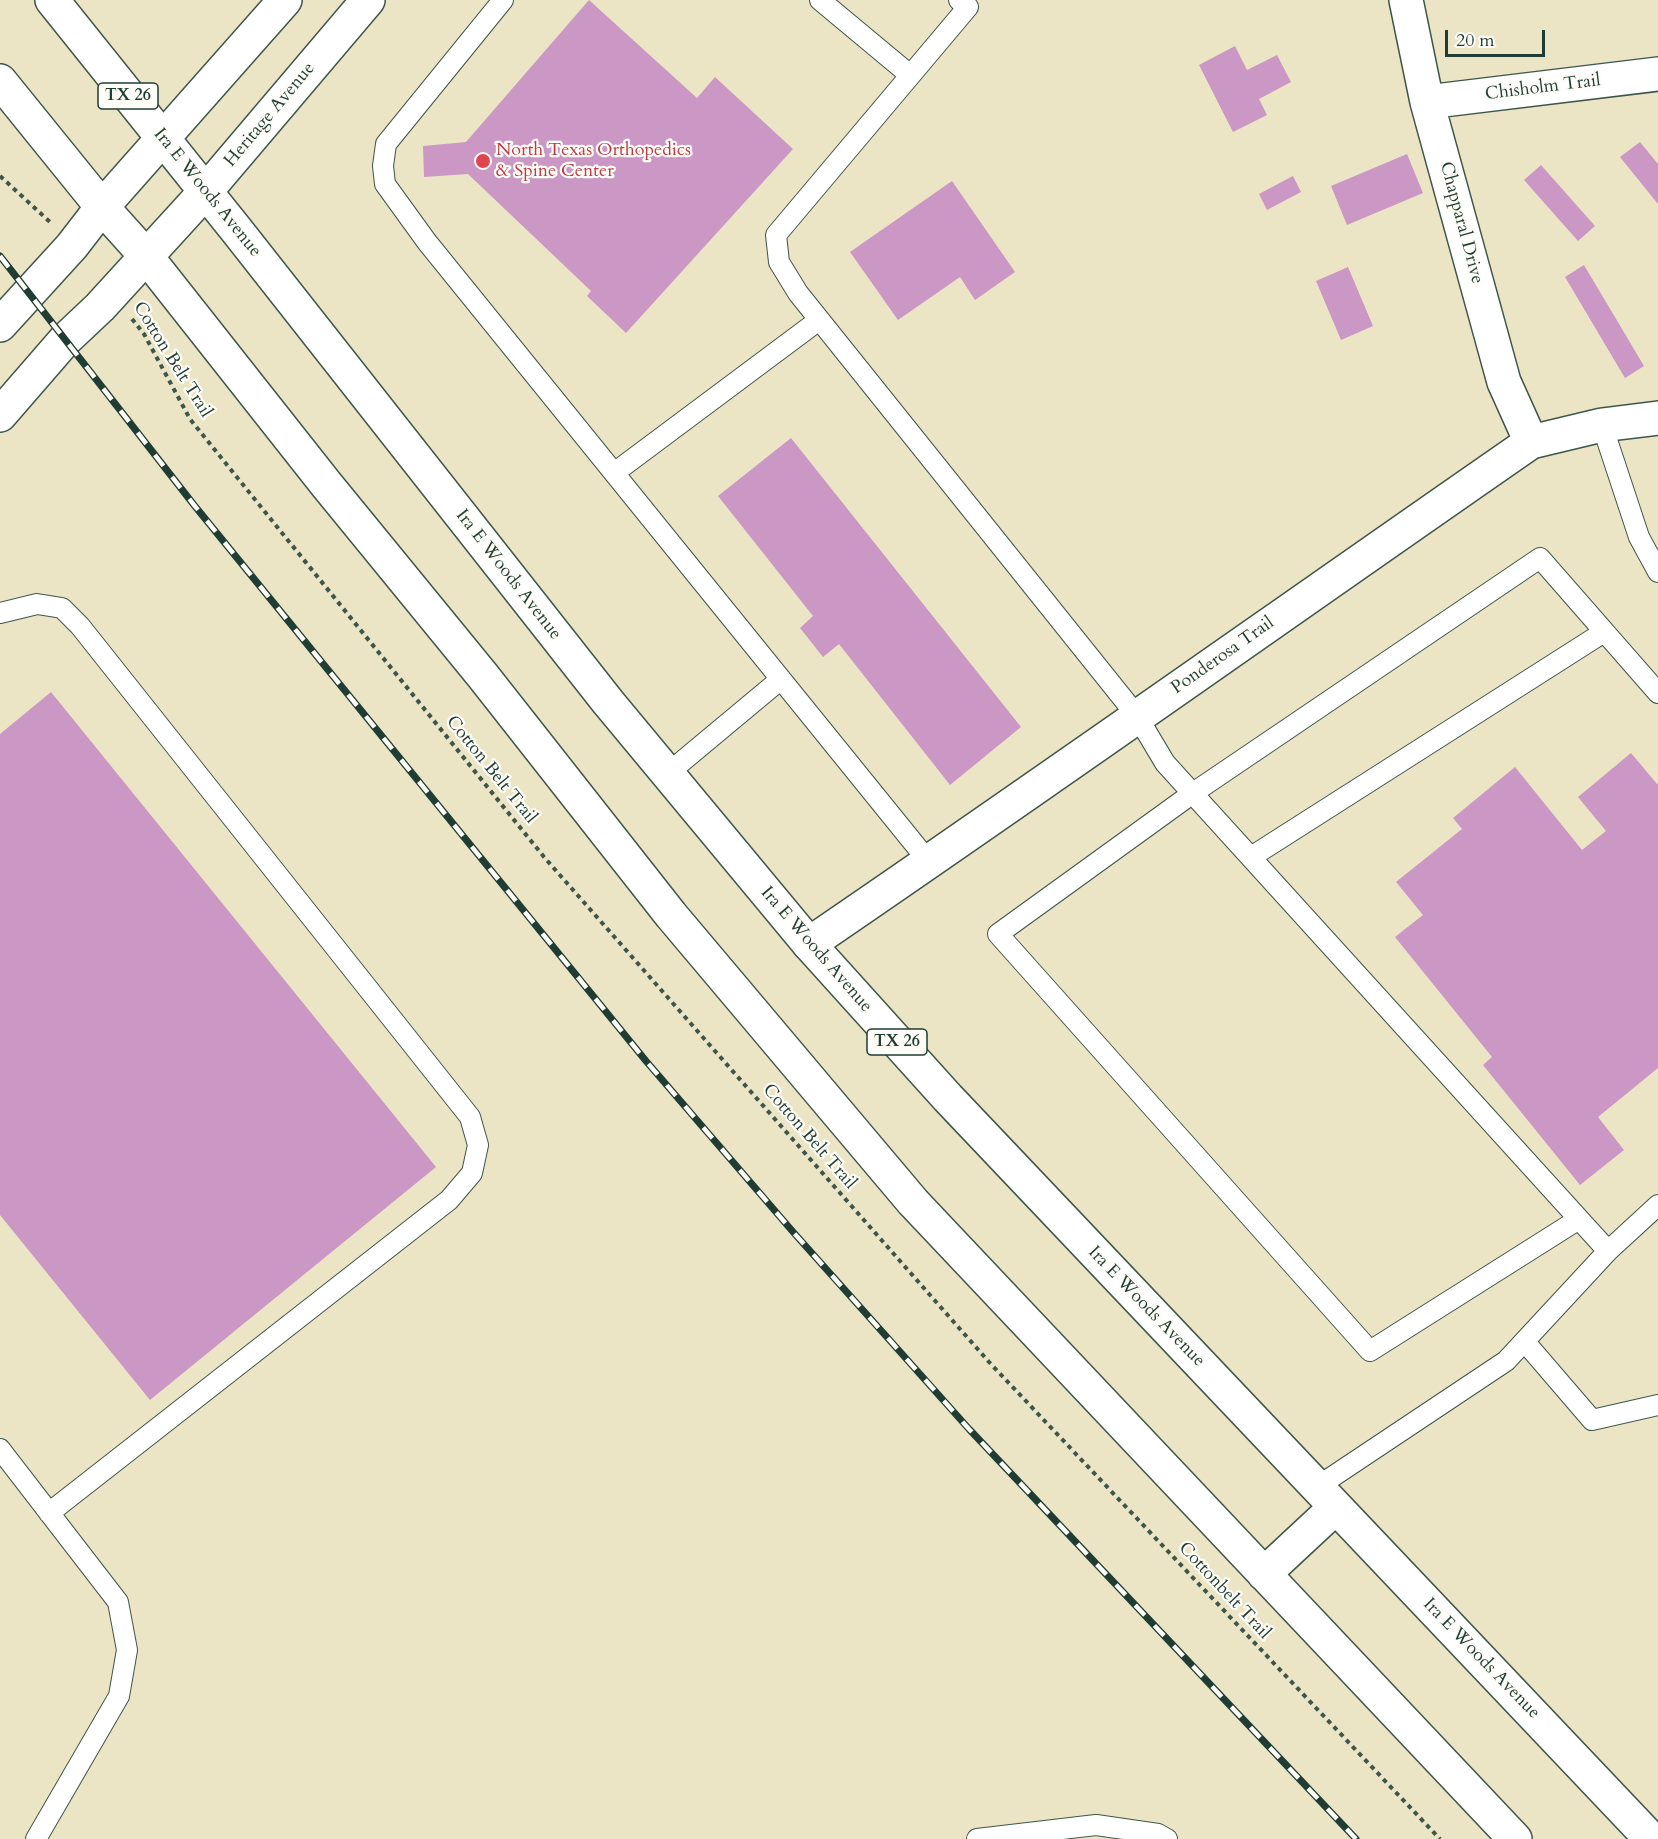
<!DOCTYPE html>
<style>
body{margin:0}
#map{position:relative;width:1658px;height:1839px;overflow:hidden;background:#ebe5c5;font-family:Cardo,serif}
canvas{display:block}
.scale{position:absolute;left:1445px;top:30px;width:100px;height:27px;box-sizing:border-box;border:3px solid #1f3d34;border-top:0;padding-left:8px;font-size:18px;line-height:21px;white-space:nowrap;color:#1f3d34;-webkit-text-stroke:4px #fdfcf7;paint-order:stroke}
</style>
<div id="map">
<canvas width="1658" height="1839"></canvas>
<div class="scale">20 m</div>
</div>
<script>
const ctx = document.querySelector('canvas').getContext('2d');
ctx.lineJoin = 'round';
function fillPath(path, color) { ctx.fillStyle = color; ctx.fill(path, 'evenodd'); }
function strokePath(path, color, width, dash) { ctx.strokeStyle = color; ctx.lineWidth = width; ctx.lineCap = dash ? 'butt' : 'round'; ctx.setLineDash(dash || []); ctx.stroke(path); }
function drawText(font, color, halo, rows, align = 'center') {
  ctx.font = font + ' Cardo,serif'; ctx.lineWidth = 4.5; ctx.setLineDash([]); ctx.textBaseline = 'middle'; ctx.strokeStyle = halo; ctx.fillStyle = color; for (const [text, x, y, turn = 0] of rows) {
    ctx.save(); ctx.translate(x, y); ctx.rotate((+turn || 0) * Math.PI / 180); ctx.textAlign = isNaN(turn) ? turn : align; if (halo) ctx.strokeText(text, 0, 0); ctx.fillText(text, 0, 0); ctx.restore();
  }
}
const building = new Path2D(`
 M589,0L697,98L715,77L793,149L626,333L587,296L591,291L468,174L424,177L423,146L466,142Z
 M1235,46L1247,70L1277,55L1291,82L1259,99L1267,115L1233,132L1199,65Z
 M1640,142L1658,164V204L1620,157Z
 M1407,154L1423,193L1347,225L1331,186Z
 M1541,165L1595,226L1578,241L1524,180Z
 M1293,176L1301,192L1267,210L1259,194Z
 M952,181L1015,272L975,300L960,277L898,320L850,252Z
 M1584,265L1644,366L1625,378L1565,277Z
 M1348,267L1373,326L1341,340L1316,281Z
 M791,438L1021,727L950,785L839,644L823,657L800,628L813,616L718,496Z
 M51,692L436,1167L150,1400L0,1215V734Z
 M1631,753L1657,784L1658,783V1068L1598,1117L1624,1150L1580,1185L1483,1065L1492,1057L1395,937L1423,915L1396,882L1462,829L1453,818L1515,767L1582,850L1606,831L1578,797Z`);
const path = new Path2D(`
 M0,176L50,222
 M132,319L144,334L190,419L544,857L989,1362L1440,1839`);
const service = new Path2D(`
 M503,0L386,144L383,166L385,184L427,242L929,862
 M820,0L910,75
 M959,0L968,7L776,235L779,262L798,293L1137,716L1165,763L1608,1251L1506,1361L1317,1487
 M1602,425L1639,537L1658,572
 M614,473L819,320
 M0,613L37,604L62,608L80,626L470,1117L478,1145L472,1173L449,1200L49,1513
 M667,774L781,679
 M1251,857L1604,632
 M1579,1219L1370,1351L998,934L1193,793L1540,558L1658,693
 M1608,1251L1658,1205
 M1525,1342L1592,1420L1658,1405
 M0,1449L118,1602L127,1650L119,1696L36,1839
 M977,1839L1096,1825L1158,1834L1167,1839`);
const minor = new Path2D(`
 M1406,0L1427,102L1504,382L1531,442
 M1427,102L1658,74
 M809,944C1051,779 1290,609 1531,442L1602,425L1658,418`);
const secondary = new Path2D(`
 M0,325L72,246L102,207L285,0
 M0,415L65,340L100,307L206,191L368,0`);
const primary = new Path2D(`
 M52,0L238,232L608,702L809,944L948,1098L1651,1839
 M0,81L102,207L146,256L326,484L483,676L671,915L913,1202L1515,1839
 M1264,1574L1336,1507`);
const rail = new Path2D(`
 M0,256L194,505L646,1061L794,1233L969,1429L1356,1839`);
const markers = [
 [483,161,8,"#e0444e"]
];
const shields = [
 [128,96,60],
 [897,1042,60]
];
const shieldNames = [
 ["TX 26",128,96],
 ["TX 26",897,1042]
];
const streetNames = [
 ["Chisholm Trail",1543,88,-7],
 ["Heritage Avenue",270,115,-50],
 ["Ira E Woods Avenue",207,193,51],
 ["Chapparal Drive",1461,223,75],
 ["Cotton Belt Trail",172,360,58],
 ["Ira E Woods Avenue",508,575,52],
 ["Ponderosa Trail",1223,656,-35],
 ["Cotton Belt Trail",491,770,51],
 ["Ira E Woods Avenue",816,950,49],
 ["Cotton Belt Trail",809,1137,49],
 ["Ira E Woods Avenue",1146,1307,46],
 ["Cottonbelt Trail",1224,1591,47],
 ["Ira E Woods Avenue",1481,1659,46]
];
const healthNames = [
 ["North Texas Orthopedics",496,151],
 ["& Spine Center",496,172]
];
fillPath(building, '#cb97c5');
strokePath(service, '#3e564a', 22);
strokePath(minor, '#3e564a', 36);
strokePath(secondary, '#3e564a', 36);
strokePath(primary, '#3e564a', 36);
strokePath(path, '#3e564a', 4, [4.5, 4.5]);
strokePath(service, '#fff', 20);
strokePath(minor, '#fff', 33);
strokePath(secondary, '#fff', 33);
strokePath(primary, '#fff', 33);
strokePath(rail, '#1f3d34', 7);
strokePath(rail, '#fdfcf7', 4.5, [14]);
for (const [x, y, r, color] of markers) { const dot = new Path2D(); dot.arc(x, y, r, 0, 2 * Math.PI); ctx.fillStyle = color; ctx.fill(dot); strokePath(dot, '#fdfcf7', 2); }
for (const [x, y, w] of shields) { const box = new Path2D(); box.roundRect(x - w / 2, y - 13, w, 26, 4.5); ctx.fillStyle = '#fdfcf7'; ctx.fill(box); strokePath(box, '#1f3d34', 1.5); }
drawText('bold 16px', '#1f3d34', null, shieldNames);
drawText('18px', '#1f3d34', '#fdfcf7', streetNames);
drawText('18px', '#be3a42', '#fdfcf7', healthNames, 'left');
</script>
